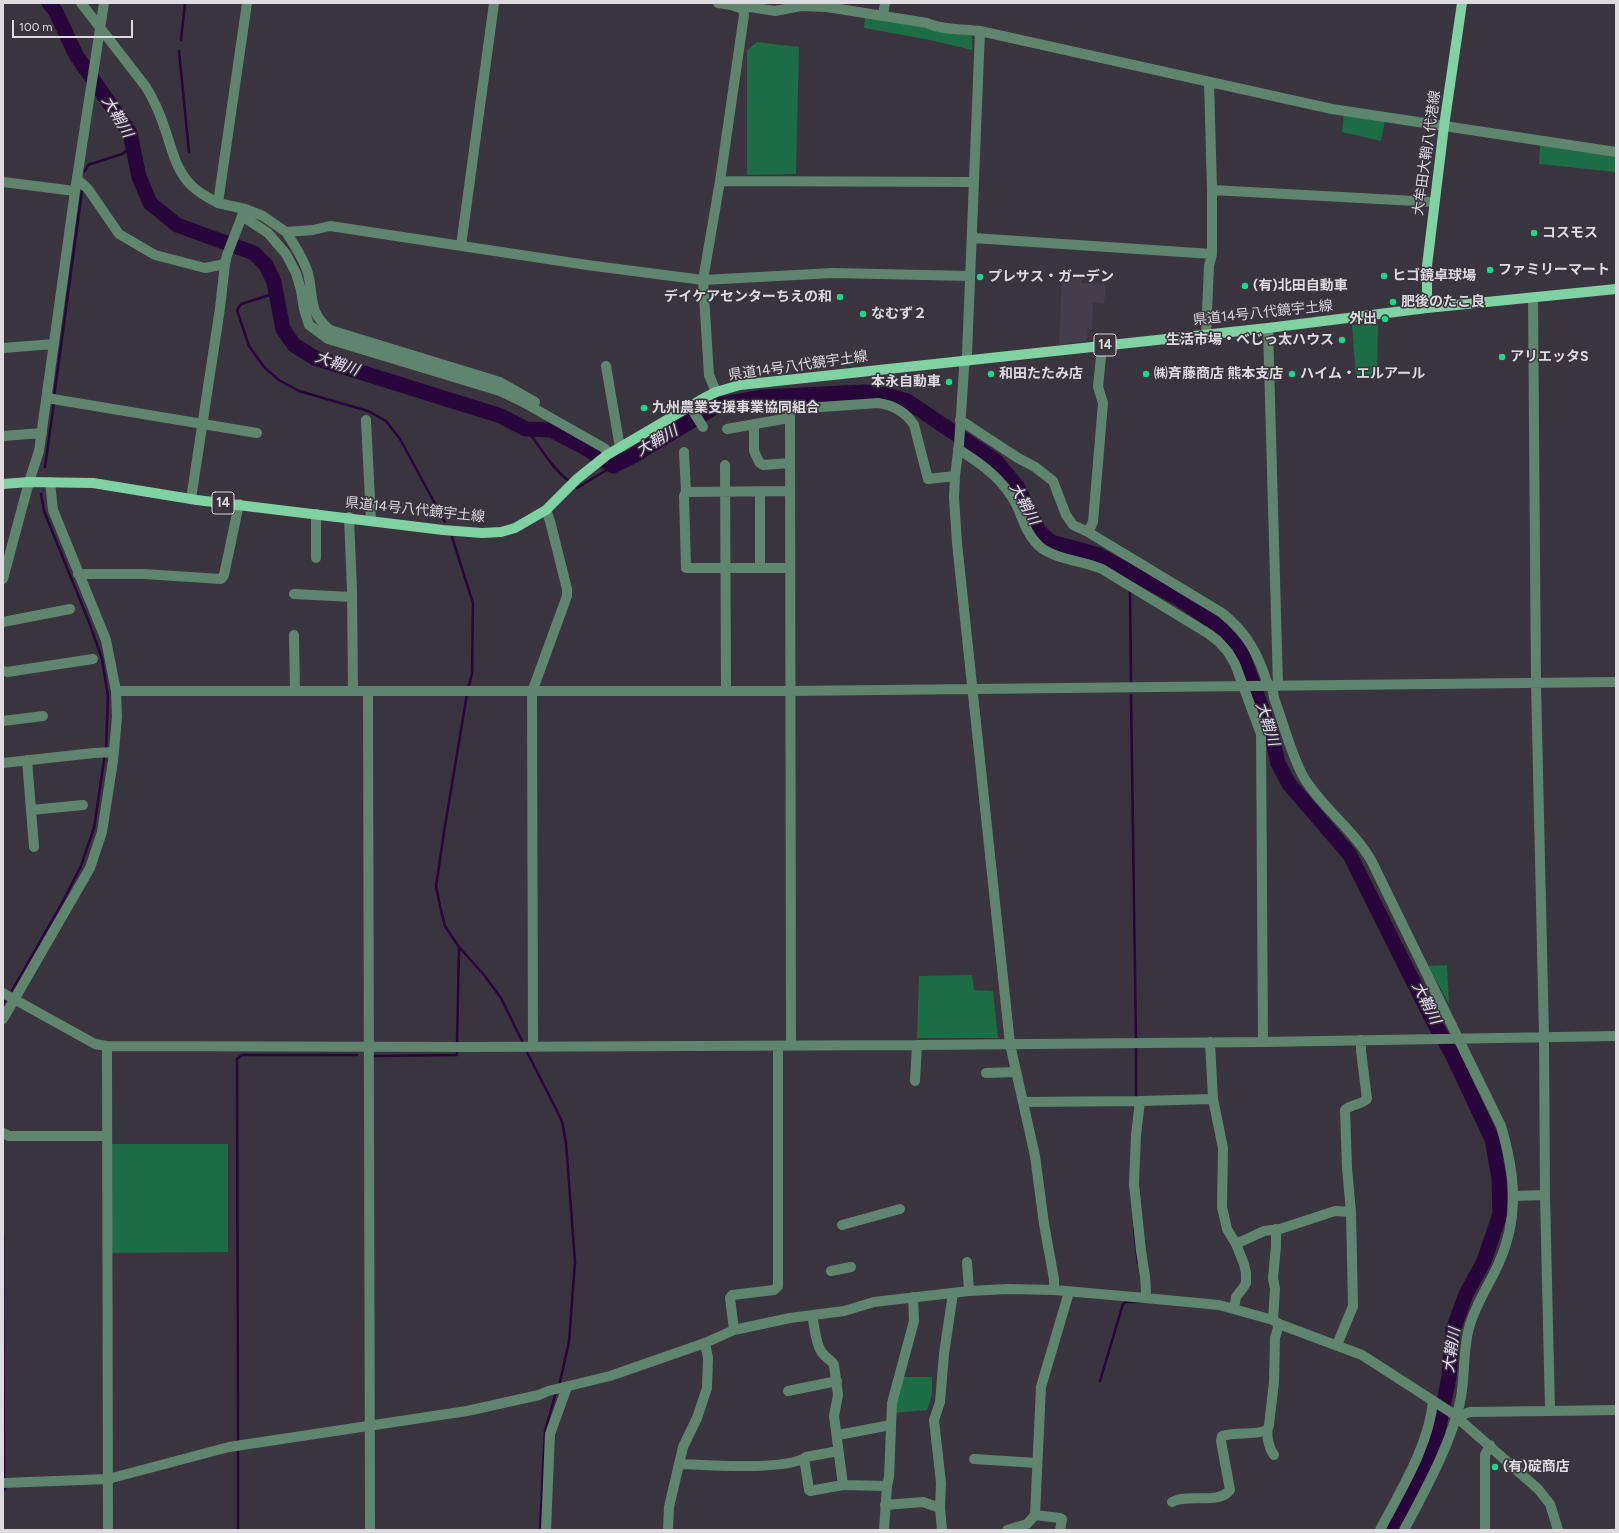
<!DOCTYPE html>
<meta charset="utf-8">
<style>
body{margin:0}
#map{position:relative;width:1619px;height:1533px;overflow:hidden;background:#39343d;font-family:Figtree,sans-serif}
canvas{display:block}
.frame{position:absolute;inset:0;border:4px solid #dddae0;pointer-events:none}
.scale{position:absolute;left:12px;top:20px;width:121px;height:18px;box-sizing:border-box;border:2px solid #dddae0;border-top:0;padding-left:5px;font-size:12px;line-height:14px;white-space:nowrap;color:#dddae0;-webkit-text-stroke:3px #39343d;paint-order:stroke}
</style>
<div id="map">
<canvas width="1619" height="1533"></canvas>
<div class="frame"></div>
<div class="scale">100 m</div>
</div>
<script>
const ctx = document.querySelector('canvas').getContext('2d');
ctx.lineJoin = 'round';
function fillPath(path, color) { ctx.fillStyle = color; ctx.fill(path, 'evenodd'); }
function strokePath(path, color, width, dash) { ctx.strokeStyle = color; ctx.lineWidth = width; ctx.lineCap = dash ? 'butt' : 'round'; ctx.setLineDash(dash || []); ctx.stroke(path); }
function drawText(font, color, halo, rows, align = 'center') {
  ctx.font = font + ' Figtree,"Noto Sans JP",sans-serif'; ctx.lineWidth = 3; ctx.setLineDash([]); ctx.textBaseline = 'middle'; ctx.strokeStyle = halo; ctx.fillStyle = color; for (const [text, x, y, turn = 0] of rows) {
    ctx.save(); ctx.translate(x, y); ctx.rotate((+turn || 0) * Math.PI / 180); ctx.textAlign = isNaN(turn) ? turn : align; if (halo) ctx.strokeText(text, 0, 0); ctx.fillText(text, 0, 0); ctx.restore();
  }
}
const built = new Path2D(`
 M1062,275L1081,276V283L1106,284L1104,304L1093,303L1092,329H1088L1087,341L1059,345Z`);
const green = new Path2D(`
 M865,17L972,35V50L930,40L864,28Z
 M757,42L799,47L796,174L747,175V50Z
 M1344,113L1385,121L1381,141L1342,132Z
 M1540,144L1592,151L1616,157V172L1539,164Z
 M1378,324L1377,377L1356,379L1352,325Z
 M1447,965L1449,1004L1428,966Z
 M972,975L974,990L993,991L998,1038H917L919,976Z
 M109,1144H228V1252L109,1253Z
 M901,1377H932V1395L927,1410L893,1413Z`);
const stream = new Path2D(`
 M181,40L185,3
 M179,51L189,152
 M85,171L88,165L122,154L133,146
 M276,293L241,304L237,310L249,346L264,367L279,380L299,391L368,411L386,421L400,439L445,522
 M54,397L82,191
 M526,429C541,447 551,468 570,482
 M45,467L54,402
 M573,485L577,488L613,466
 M41,494L44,511L89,622L102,659L108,696L106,749
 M452,537L473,603L472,674L468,689
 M1130,583V573
 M1130,588L1131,682
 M467,694L445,826L436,886L440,906L445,926L459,947L484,975L501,998L523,1043
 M1131,695L1136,1041
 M10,994L62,903L81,866L94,828L105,754
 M3,1004L7,998
 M457,1044L459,947
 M1136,1046V1096
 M526,1050L562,1121L566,1143L575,1262L569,1342L559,1386
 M372,1056L457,1055V1049
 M1134,1228L1138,1263
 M3,1235L4,1478
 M1100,1381L1123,1304L1126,1302H1140
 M238,1444L237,1059L242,1055H357
 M238,1449V1530
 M3,1491L5,1489
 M540,1530L545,1431L556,1392`);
const river = new Path2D(`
 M49,3L56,12L76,55L130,133L139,177L150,203L177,225L254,253L266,265L274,282L283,329L294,345L315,358L501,416L526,429L551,430L584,447L613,466L633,456L718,405L762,397L864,392L883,394L907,401L996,461L1017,486L1039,531L1051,542L1099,555L1181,600L1225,630L1240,648L1272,736L1278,763L1289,784L1350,855L1433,1021L1452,1054L1492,1139L1499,1178L1500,1214L1484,1261L1466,1294L1453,1330L1449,1377L1436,1441L1418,1482L1391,1530`);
const minor = new Path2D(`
 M81,3L146,87C154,100 160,114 165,129C172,149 176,171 192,186C200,194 209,198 218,203
 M247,3L218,203L245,209L263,216L286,232L313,230L330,226L587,265L703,280L833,273L970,276
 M718,3L731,5L743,9L750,7L775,11L801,6L827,7L927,23C941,30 964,29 980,31L1332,109L1616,152
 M883,15L885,3
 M980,31L967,354L964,368L959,445L955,476L954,498L957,543L1010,1044L1035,1156L1044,1224L1054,1279V1290
 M78,180L88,189L119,234L155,255L205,268L225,264
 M720,181L974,182
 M3,182L75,191
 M1212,190L1434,202
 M242,216L268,233L286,254L296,273L301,290L304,309L309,325L328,339L500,391L523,402L604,448L610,453
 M286,232C294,244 302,257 307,270C315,296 306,310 330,330L500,382L535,402
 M973,238L1212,254
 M461,246L494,3
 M1533,298L1536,683L1544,1037L1545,1195L1550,1411L1616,1410
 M1268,328L1278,686
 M1206,334L1209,266L1212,254V190L1209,82
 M3,348L54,344
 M606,366L619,442L623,446
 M716,392L709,375L703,280L720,181L744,15L743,9
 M47,398L257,433
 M690,406L703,427
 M366,420L371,520
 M960,420L1018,458L1035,467L1053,481L1066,515L1073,525L1088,532L1222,613C1248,634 1258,654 1268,685
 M754,424V451L759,462L763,465L789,463
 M727,429L789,418
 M3,436L42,433
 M958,449C982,464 1004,480 1017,506C1023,520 1027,535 1039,546C1053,559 1084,561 1102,569L1209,634L1218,641L1228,652L1235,664L1261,734L1263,1042
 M684,452L686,492L684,496L686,568H789
 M725,465L726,691
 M686,492L789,491
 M191,499L220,308L225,264L227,255L244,211
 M349,517L352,590L353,690
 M1088,532L1093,522L1103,403L1098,387L1102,346
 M316,558V514
 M760,568V492
 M78,574H144L221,579L224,575L239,504
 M3,579L29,482L39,451L75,191L104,3
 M294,594L352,597
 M3,622L70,609
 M294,635L295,691
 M3,671L7,672L93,659
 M1272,686L1274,698C1283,722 1291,754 1303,776C1321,807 1353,829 1371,860L1501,1126C1515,1174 1520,1217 1498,1265C1489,1285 1475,1305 1469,1328C1463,1349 1465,1375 1461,1397C1453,1440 1425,1491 1404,1530
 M116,691H790L1616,682
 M368,691L370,1530
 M3,721L43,716
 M27,760L34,847
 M3,763L94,753L113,752
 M31,810L83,805
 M3,993L95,1044L107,1046L466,1047L917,1045L1263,1042L1616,1036
 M3,1019L90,868L102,832L113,761L117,717L116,691L106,640L53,510L50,482
 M1210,1042L1213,1099L1223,1148L1222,1207L1227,1229L1236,1244L1244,1264L1246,1273V1283L1243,1288L1236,1297L1234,1309
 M791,1045L790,412L794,409L878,403C893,405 905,411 914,425L928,479L955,476
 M107,1046L108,1530
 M533,1046L532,692L567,596V589L550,521L546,510
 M986,1073L1015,1072
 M915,1081L917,1045
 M1140,1101L1136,1135L1134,1184L1141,1251L1145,1276L1146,1292L1145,1298
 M1023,1102L1140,1101L1213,1099
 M3,1133L9,1136H107
 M1514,1196L1545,1195
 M842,1225L900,1209
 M1236,1244L1264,1231L1280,1229L1335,1211L1351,1212L1347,1168L1345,1110C1351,1104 1361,1105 1367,1099L1361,1051V1040
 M967,1262L969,1291
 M831,1271L851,1267
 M812,1316C815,1326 815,1342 821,1351C824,1357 831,1359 834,1365L838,1395L834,1416L843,1485
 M1273,1320L1275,1289L1273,1278L1276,1246V1229
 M734,1330L730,1298L732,1295L774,1290L778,1286V1046
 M1337,1345L1353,1306L1351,1212
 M788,1391L837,1381
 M1456,1417L1470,1412L1550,1411
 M838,1435L891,1425
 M1274,1455C1269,1448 1265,1434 1269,1425L1274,1382L1275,1338L1279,1324
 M974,1459L1037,1463
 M802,1460L805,1464L809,1490L810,1491L843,1485L887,1486
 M680,1464C707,1465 786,1471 806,1457L838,1451
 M3,1483L108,1479L229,1447L467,1411L539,1395L548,1391L610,1376L705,1343L734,1330L790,1318L844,1311L874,1302L969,1291L1008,1289L1054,1290L1145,1298L1219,1305L1273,1320L1279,1324L1362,1355L1452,1413L1538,1489L1550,1504L1558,1530
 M1172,1502C1187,1493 1219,1505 1230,1490L1221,1441L1222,1436C1237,1431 1253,1436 1267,1430
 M885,1505L923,1502L940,1508
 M1035,1515L1060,1518L1062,1519L1060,1530
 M546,1530L550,1434L567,1387
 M668,1530L669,1507L683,1447L697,1418L707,1388L708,1358L705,1343
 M884,1530L887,1486L889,1477L892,1403L914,1321L913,1297
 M942,1530L940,1508L941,1483L934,1420L940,1402L944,1354L953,1293
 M1007,1530L1027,1524L1035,1515L1041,1387L1069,1292
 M1380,1530C1400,1491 1429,1446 1433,1401
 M1485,1530V1455L1490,1445`);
const major = new Path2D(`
 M1427,308V266L1444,126L1462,3
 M3,484L29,482L93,483L197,500L443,530L482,533L501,532L515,528L546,510L577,479L607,455L704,398L716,392L740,385L1268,328L1427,308L1616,289`);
const markers = [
 [1534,233,4,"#19d989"],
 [1490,270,4,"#19d989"],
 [1384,276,4,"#19d989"],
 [980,277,4,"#19d989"],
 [1245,286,4,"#19d989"],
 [840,297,4,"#19d989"],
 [1393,302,4,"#19d989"],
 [863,314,4,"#19d989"],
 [1385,319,4,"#19d989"],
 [1342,340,4,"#19d989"],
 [1502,357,4,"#19d989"],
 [991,374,4,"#19d989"],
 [1146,374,4,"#19d989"],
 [1292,374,4,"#19d989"],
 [949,382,4,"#19d989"],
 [644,408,4,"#19d989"],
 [1495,1467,4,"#19d989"]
];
const shields = [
 [1105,345,22],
 [223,503,22]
];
const shieldNames = [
 ["14",1105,345],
 ["14",223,503]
];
const streetNames = [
 ["大牟田大鞘八代港線",1427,153,-82],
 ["県道14号八代鏡宇土線",1263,313,-6],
 ["県道14号八代鏡宇土線",798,366,-8],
 ["県道14号八代鏡宇土線",415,510,6]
];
const poiNames = [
 ["コスモス",1542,233],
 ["ファミリーマート",1498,270],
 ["ヒゴ鏡卓球場",1392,276],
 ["プレサス・ガーデン",988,277],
 ["(有)北田自動車",1253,286],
 ["デイケアセンターちえの和",832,297,"right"],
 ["肥後のたこ良",1401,302],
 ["なむず２",871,314],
 ["外出",1377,319,"right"],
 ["生活市場・べじっ太ハウス",1334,340,"right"],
 ["アリエッタS",1510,357],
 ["和田たたみ店",999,374],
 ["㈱斉藤商店 熊本支店",1154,374],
 ["ハイム・エルアール",1300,374],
 ["本永自動車",941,382,"right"],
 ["九州農業支援事業協同組合",652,408],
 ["(有)碇商店",1503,1467]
];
const waterNames = [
 ["大鞘川",117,117,59],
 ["大鞘川",337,364,19],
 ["大鞘川",657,441,-30],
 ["大鞘川",1024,504,61],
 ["大鞘川",1267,724,72],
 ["大鞘川",1426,1003,63],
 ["大鞘川",1452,1350,-82]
];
fillPath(built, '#453d4b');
fillPath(green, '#1c6c45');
strokePath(stream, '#28053b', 2.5);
strokePath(river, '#28053b', 15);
strokePath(minor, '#5f856e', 10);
strokePath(major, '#81d2a3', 10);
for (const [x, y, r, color] of markers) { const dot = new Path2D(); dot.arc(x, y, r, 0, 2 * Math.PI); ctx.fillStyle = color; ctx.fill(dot); strokePath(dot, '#39343d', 1.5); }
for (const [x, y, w] of shields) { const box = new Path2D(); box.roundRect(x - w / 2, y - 11, w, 22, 3); ctx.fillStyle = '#39343d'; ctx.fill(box); strokePath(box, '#dddae0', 1); }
drawText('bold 13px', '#dddae0', null, shieldNames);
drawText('14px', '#dddae0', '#39343d', streetNames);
drawText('bold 14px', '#dddae0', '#39343d', poiNames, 'left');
drawText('italic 15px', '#eadff4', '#39343d', waterNames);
</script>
